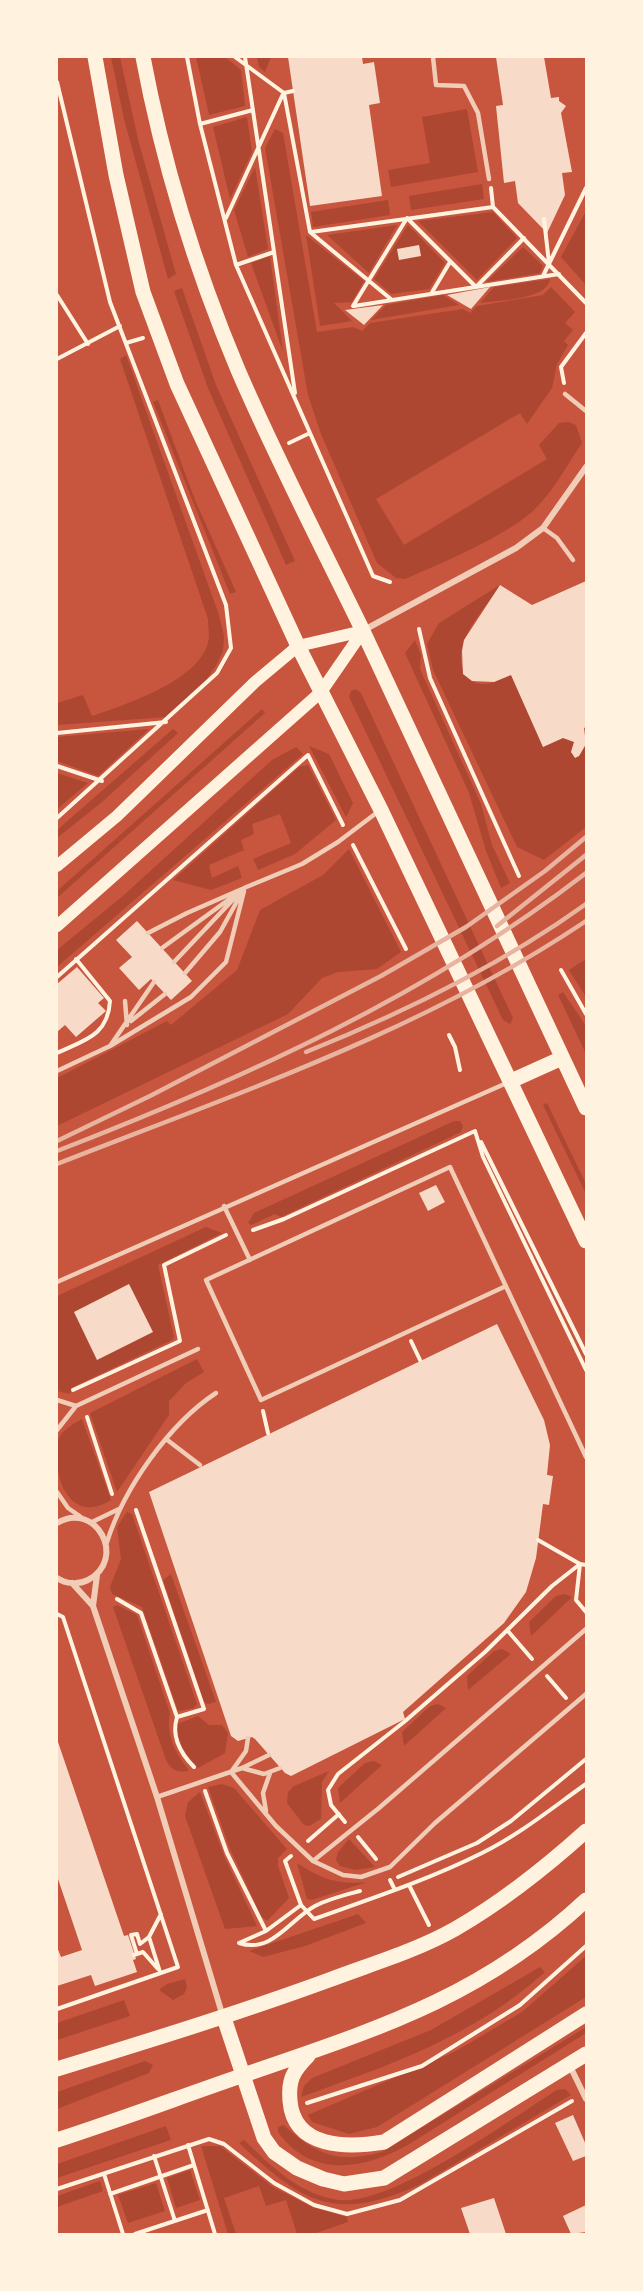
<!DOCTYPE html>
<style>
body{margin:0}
#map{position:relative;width:643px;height:2291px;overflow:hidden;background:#c8553d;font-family:"Exo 2",sans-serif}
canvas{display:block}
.frame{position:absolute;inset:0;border:58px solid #fff3e0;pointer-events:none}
</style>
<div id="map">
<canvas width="643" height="2291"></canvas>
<div class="frame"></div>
</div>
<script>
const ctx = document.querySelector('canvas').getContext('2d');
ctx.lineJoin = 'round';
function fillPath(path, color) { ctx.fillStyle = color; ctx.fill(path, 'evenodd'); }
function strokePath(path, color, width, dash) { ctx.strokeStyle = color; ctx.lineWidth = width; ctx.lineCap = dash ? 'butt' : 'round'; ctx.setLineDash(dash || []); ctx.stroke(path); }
const green = new Path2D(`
 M111,57H120L139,143L176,274L168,279L124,119Z
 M196,57H225L241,70L245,106L209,115Z
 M257,57H271L265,72L259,67Z
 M467,109L478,172L391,187L388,170L430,163L422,117Z
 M247,117L252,152L230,199L213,127Z
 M275,129L283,133L317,332L353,327L362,331L370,323L463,309L470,313L477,306L543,295L551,287L575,312L565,323L573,330L564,341L568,345L557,364L552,388L527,424L520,413L376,499L404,545L547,459L539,445L559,423L568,422L576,425L582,443C567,465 553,492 533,511C504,537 442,563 405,579L396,578L377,563L321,434L308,395L265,148Z
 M255,167L268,249L248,257L234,210Z
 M482,184L484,199L411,210L409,196Z
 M388,200L390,215L313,227L311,212Z
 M586,211V285L561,257Z
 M493,212L517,238L477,280L418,221Z
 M397,225L369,273L327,235Z
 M408,225L445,263L429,289L391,294L374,279Z
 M306,235L364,281L352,302L334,303L352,321L320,326Z
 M523,247L543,266L540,273L486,282Z
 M270,256L283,352L251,263Z
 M550,279C547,300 499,300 480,303L494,287Z
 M182,288L216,385L295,561L286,565L208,388L174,291Z
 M443,295L459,305L371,320L386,305Z
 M126,355L219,615L224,636L223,651L217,664L206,680L166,717L57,725V703L83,695L92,716C125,705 198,681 208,643C210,636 208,626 208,619L120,359Z
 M158,400L195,500L236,592L230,594L153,402Z
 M500,585C489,603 471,622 464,641C457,659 461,684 484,684C493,684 502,678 511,675L543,747L563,738L574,742L571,752L576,757L579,756L586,744V827L544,860L517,847L433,670L427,644L439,623Z
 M415,640L421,655L420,669L481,804L492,845L510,883L501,888L486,851L469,793L405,653Z
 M356,689L361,693L513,1018L510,1024L503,1020L349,697L351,691Z
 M262,709L265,713L57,898V891Z
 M149,729L98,776L57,761V737Z
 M173,729L178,733L102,802L57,838V830Z
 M309,746L329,754L353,803L346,817Z
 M296,747L303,754L57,967V950L124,895L272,760Z
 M308,765L336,820L295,854L258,870L253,859L291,843L280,814L252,824L254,834L241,840L244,850L209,865L212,878L238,866L242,878L211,890L173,880L299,767Z
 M57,773L88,783L57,809Z
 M349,849L401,952L377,969L338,972L322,978L288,1014L57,1126V1078L167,1021L171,1025L237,970L260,910L323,875Z
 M586,959V997L569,970Z
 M563,992L586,1026V1054L558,995Z
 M547,1103L586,1184V1194L543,1105Z
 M454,1121H460L463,1126L461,1132L281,1217L275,1214L251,1225L248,1223L254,1213Z
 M206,1227L222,1233L158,1265L174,1337L172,1340L71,1388L70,1394L57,1391V1296Z
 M197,1359L204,1372L186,1383L169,1401V1415L117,1492L90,1413Z
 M82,1419L111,1500C77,1522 57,1490 57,1459C57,1453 56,1445 58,1440C62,1430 73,1424 82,1419Z
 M127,1512L132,1514L197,1704L194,1708L178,1711L142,1607L112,1594L110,1587L121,1559L117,1527Z
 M171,1574L216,1702L208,1704L204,1702L163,1580Z
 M565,1594L572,1597L531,1636L529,1622L556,1596Z
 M117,1605L137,1615L170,1713C166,1735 175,1753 189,1770C179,1774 171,1770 166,1760L113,1607Z
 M502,1649L511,1654L468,1690L467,1676L494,1651Z
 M438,1704L446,1708L404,1746L402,1732L430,1706Z
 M198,1716L209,1725H222L228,1733L225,1753L198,1768C187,1756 175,1740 177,1724Z
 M374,1761L382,1765L340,1803L338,1788L365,1763Z
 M329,1771L322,1782L321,1819L309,1826L304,1825L287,1803L288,1792L294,1786Z
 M222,1784L234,1788L287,1849L278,1858V1866L289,1898L267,1921L261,1916L230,1849L208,1787Z
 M200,1792L225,1858L257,1926L225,1929L185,1816L188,1802Z
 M349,1839L375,1867L355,1870L340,1866L336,1860L338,1852Z
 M297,1863C321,1879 338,1885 367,1882L312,1900L307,1899Z
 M358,1914L366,1923L305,1946L263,1957L249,1951Z
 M586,1956V1997L377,2127L349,2134L312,2122L308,2115L454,2052L522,2012Z
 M540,1967L545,1972C471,2038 392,2064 301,2097L304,2086L312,2078L431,2030Z
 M185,1979L187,1987L184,1994L173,2000L159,1990L167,1984Z
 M124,2000L130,2016L57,2040V2023Z
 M586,2027V2033L411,2143C367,2169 312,2180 278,2132V2127L284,2125C316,2155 338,2164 382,2152Z
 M145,2061L153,2065L149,2073L57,2109V2092Z
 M565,2089L571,2095L419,2185C334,2223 303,2203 239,2143L244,2140C271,2166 300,2195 339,2200C392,2206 509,2120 557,2090Z
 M166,2126L171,2140L57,2178V2164Z
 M201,2146H220L273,2187L312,2207L347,2217L348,2222L313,2234H297L286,2200L266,2206L259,2186L224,2198L236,2234H228Z
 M190,2170L200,2200L176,2208L167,2178Z
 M100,2181L103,2191L57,2207V2196Z
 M156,2183L165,2211L128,2223L118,2195Z`);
const building = new Path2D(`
 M288,57H362L363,64L374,62L380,103L369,105L382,196L310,206Z
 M496,57H544L551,98L559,97V101L566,106L561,113L572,172L562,173L565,195L547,233L518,203L515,181L504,183L496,106L503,105Z
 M419,245L421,256L399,260L397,249Z
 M490,287L471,309L447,295Z
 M383,305L364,325L345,310Z
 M586,581V727L584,728L586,744L579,756L575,758L571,752L574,742L563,738L543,747L511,675L494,682L472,681L463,674L462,651L464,640L500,585L532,605Z
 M137,921L192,981L171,1000L151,979L139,990L119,968L132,957L116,940Z
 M77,967L104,998L98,1003L106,1011L76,1037L65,1025L57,1032V984Z
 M436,1185L445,1202L428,1211L419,1193Z
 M129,1284L153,1332L97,1360L74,1312Z
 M497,1324L544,1420L550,1445L547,1475L553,1476L549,1505L543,1504L536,1558L526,1592L504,1623L403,1712L405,1719L291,1776L285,1773L255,1739L252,1737L238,1741L231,1736L149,1492Z
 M57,1739L124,1936L128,1935L136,1959L133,1960L137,1972L95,1986L91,1975L57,1986V1947L61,1957L82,1950L57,1876Z
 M573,2115L586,2145V2156L573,2161L555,2123Z
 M494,2198L506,2234H470L461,2208Z
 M586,2205V2232L571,2234L563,2216Z`);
const path = new Path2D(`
 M187,57L200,124L236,265L373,576L390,582
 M235,57L284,93L310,232L392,300
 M245,57L295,393
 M57,82L110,302L226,605L231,648L217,673L57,818
 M284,93L293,91
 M200,124L253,110
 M491,188L493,207L586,303
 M226,218L283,94
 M544,219L549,263
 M311,232L493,207
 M236,265L274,252
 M543,276L586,188
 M431,294L450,262
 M57,295L88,344
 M353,306L407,218L476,287L524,238
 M354,306L559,274
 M126,343L143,338
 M57,359L120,326
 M564,383L561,367L586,333
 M289,443L310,433
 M419,629L430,678L519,876
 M57,733L166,722
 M57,766L102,781
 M353,845L406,949
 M561,970L586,1014
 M57,977L308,755L343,825
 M449,1035L455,1047L460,1070
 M57,1053C84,1040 108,1036 110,1001L76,959
 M481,1142L586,1354
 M253,1230L284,1219L475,1131L483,1157L586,1370
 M411,1341L420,1360
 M73,1390L180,1341L164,1265L226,1235
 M263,1411L268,1433
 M87,1417L112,1494
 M136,1510L204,1709L177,1717
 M538,1540L580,1564L576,1600L586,1612
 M117,1599L141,1613L177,1717C171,1737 180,1753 194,1767
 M57,1614L63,1617L178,1967L57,2009
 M507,1630L532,1659
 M547,1676L566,1698
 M205,1791L227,1853L266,1931
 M345,1822L331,1805L328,1790L338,1774L404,1722L485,1652L552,1586L580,1564L586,1565
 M358,1837L376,1859
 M308,1841L339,1814
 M291,1856L285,1861L301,1905
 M398,1877L477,1843L511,1821L586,1759
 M390,1880L395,1890
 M409,1885L429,1925
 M149,1937L161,1914
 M239,1943C272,1954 289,1920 315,1906C328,1899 345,1895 360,1891
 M239,1943L266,1931L301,1905L314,1919C370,1899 428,1880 482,1853C519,1835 552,1808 586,1784
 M137,1954L143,1952L158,1969
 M134,1955L137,1954L131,1935L137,1934L140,1944L149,1937L160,1972
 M307,2103L422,2066L520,2005L586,1946
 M188,2145L215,2234
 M154,2156L175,2221
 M104,2174L123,2234
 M57,2189L209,2139L224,2144L274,2183L314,2205L347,2214L400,2200L572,2101
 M110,2194L194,2165
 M135,2234L208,2210`);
const service = new Path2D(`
 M433,57L436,85L464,86L478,113L489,179
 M565,394L586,411
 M543,528L557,538L573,560
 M148,933L187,913L242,889
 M162,948L235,895
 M174,962L244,888L302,864L338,842L379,811
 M185,973L220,932L240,896
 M125,1001L127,1025
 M131,1021L165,994
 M110,1046L191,997L226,962L244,891
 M57,1071L110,1046L154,982
 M224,1206L250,1260
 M57,1282L509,1082
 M506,1286L261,1400L206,1280L450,1167L586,1457
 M57,1400L76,1406
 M57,1430L76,1406L198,1349
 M166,1439L200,1465
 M57,1492L68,1508L81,1517
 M92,1522L119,1509
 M107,1542C124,1488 169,1424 216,1393
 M242,1768L264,1774L280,1768
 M231,1772L276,1826L313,1861L379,1808L586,1629
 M231,1772L246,1751L248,1738
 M157,1797L242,1768L269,1755
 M266,1811L263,1793L270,1773
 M313,1861L343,1875L361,1877L390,1867L435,1823L586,1694`);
const minor = new Path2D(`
 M364,630L516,548L543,528L586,467
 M57,1523C96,1500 128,1559 88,1580C78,1585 66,1584 57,1578
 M72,1583L93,1606L157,1797L223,2017
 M93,1606L97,1575
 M570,2066L586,2099`);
const secondary = new Path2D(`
 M57,866L117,816L255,682L298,646L363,631
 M57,926L321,692L363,631`);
const primary = new Path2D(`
 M95,57L116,175L143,292L177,384L298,646L381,810L586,1241
 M143,57C163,164 196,270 238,370C276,458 320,543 362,629C438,788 510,949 586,1108
 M511,1081L562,1058
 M224,2018L264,2138L274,2152L297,2168L323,2179L344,2184L384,2178L586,2054
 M308,2056C293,2071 288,2080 290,2101C294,2149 348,2148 384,2142L586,2014
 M57,2069C148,2041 239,2013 329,1980C371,1964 416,1951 455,1929C502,1902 546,1867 586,1831
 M57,2140C119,2120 180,2097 241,2076C374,2030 481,1998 586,1900`);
const rail = new Path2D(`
 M497,926L586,855
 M306,1052C403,1013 501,965 586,904
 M57,1141L150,1096L381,976L466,927L545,871L586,837
 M57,1151C243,1079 428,995 586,873
 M57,1164C238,1093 424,1030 586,921`);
fillPath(green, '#ae4732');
fillPath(building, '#f7dbc8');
strokePath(path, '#fff3e0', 4);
strokePath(service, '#f1ccb7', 4.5);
strokePath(minor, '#f1ccb7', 6);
strokePath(secondary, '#fff3e0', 12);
strokePath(primary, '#fff3e0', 15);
strokePath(rail, '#e9b49f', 4.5);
</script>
